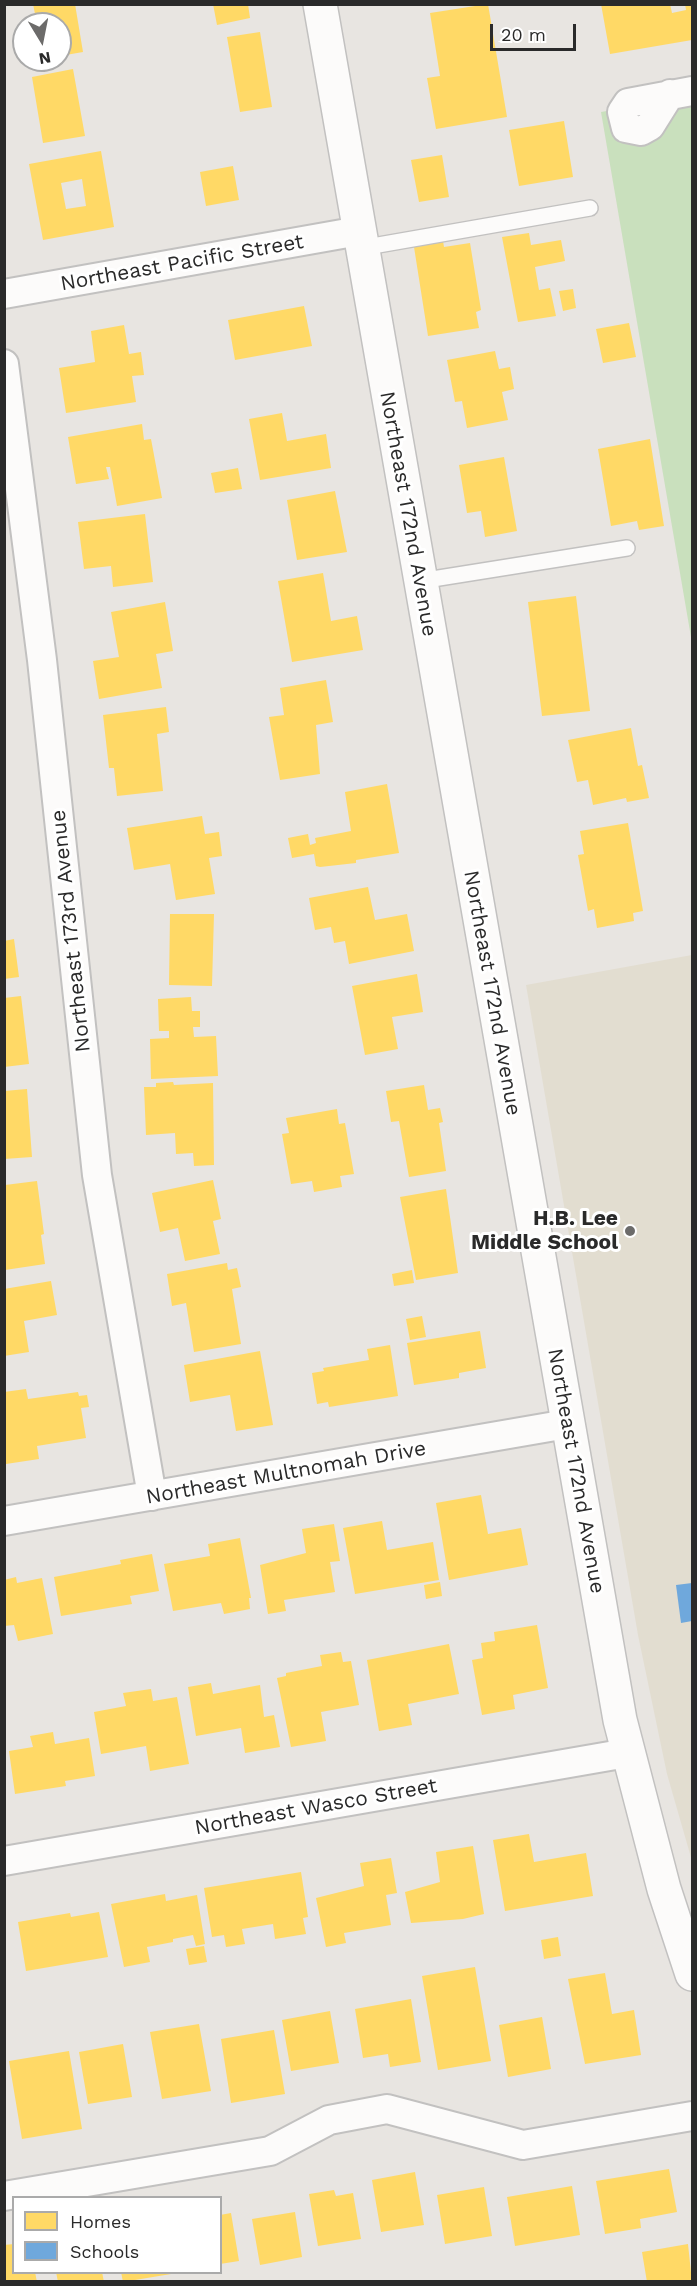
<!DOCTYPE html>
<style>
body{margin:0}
#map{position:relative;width:697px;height:2286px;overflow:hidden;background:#e8e5e1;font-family:"Work Sans",sans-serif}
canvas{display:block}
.frame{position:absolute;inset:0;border:6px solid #2a2a2a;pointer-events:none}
.legend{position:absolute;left:12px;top:2196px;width:210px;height:78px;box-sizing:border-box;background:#fff;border:2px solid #aaa;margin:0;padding:8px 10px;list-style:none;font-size:18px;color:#2a2a2a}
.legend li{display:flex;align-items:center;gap:12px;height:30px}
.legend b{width:30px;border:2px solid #aaa}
.north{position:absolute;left:12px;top:12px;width:60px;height:60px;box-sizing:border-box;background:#fff;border:2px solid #aaa;border-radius:50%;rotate:170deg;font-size:16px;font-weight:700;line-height:24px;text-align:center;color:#2a2a2a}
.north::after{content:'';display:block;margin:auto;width:21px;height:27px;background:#6c6b6a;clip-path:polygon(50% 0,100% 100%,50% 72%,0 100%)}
.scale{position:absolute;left:490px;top:24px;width:86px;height:27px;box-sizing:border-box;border:3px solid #2a2a2a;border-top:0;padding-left:8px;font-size:18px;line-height:21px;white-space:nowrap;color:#2a2a2a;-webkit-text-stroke:4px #fff;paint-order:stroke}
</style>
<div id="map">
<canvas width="697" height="2286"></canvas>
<div class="frame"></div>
<ul class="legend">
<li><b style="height:16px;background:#ffd966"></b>Homes</li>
<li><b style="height:16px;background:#6fa8dc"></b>Schools</li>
</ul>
<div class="north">N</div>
<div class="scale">20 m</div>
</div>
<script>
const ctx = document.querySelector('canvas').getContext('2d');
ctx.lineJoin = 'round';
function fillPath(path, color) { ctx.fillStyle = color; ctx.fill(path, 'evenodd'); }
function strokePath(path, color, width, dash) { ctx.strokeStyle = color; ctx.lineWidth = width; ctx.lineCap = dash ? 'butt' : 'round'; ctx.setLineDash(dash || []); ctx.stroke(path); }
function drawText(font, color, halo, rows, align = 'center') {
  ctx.font = font + ' "Work Sans",sans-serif'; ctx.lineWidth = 6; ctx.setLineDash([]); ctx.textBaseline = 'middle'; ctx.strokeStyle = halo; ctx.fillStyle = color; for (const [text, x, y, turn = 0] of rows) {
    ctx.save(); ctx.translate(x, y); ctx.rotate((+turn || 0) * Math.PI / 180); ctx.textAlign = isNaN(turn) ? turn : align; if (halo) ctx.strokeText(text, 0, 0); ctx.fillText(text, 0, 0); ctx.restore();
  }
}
const education = new Path2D(`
 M692,955V1861L667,1774L638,1635L526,985Z`);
const green = new Path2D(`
 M692,96V643L601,112Z`);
const homes = new Path2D(`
 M33,4H75L83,52L60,56V24H37Z
 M213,4H248L250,18L217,25Z
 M488,4L507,117L436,129L427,78L440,76L430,13Z
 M601,4H670L672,13L686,10L685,4H692V40L610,54Z
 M260,32L272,107L240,112L227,37Z
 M73,69L85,136L43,143L32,77Z
 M564,121L573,177L519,186L509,130Z
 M101,151L114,227L43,240L29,164ZM82,179L86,206L66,209L61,183Z
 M442,155L449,197L419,202L411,160Z
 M233,166L239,200L206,206L200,172Z
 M529,233L531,245L561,240L565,261L535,267L539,290L550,288L556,316L518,322L502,237Z
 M443,241L444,247L470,243L481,310L476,312L479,328L428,336L414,247Z
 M573,289L576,308L563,311L559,291Z
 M304,306L312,346L235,360L228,320Z
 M629,323L636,357L603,363L596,329Z
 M124,325L129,354L141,352L144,375L132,376L136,402L66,413L59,368L95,362L91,331Z
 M495,351L499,369L510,367L514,389L502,392L508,420L467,428L462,401L455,402L447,360Z
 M282,413L287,441L326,434L331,468L260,480L249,419Z
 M142,424L144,440L151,439L162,498L117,506L110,467H106L109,479L76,484L68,437Z
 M650,439L664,526L639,530L637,521L611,526L598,449Z
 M504,457L517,531L485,537L481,511L467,513L459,465Z
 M238,468L242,489L215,493L211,473Z
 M335,491L347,552L297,560L287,500Z
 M145,514L153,582L113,587L111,566L84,569L78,522Z
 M323,573L331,621L357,616L363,650L292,662L278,581Z
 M576,596L590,711L542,716L528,602Z
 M165,602L173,651L156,654L162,688L99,699L93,661L119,657L111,612Z
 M326,680L333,722L316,725L320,774L280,780L269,717L284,715L280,688Z
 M166,707L169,732L157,734L163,791L117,796L114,768H109L103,715Z
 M631,728L638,766L642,765L649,798L627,802L626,798L593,805L588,780L577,782L568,740Z
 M387,784L399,853L356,860V863L320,867L316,866L314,854L292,858L288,838L308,834L310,845L316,843L315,838L351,831L345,792Z
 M202,816L205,834L219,832L222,856L209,858L215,894L176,900L170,864L134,870L127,828Z
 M628,823L643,911L633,913L634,921L597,928L594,909L588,911L578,855L584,854L580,831Z
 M368,887L375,920L407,914L414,951L349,964L345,941L334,943L331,927L315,930L309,898Z
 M170,914H214L212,986L169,985Z
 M14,939L19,977L4,979V941Z
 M417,974L423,1012L392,1017L398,1049L365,1055L352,986Z
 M21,996L29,1064L4,1067V998Z
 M191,997L192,1011H200V1027H193L194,1037L216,1036L218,1076L151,1079L150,1039L169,1038V1031H159L158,999Z
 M173,1082L174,1085L213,1083L214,1165L194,1166L193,1153L176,1154L175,1133L146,1135L144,1087H156V1083Z
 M424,1085L428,1110L440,1108L443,1122L439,1123L446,1171L409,1177L399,1121L391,1122L386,1091Z
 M27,1089L32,1157L4,1159V1091Z
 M337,1109L339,1124L345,1123L354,1174L340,1176L342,1187L314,1192L312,1181L291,1184L282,1134L289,1133L286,1118Z
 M213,1180L221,1219L213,1221L220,1254L185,1261L178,1228L160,1232L152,1193Z
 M37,1181L44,1234L41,1235L45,1264L5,1270V1185Z
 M446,1189L458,1273L416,1280L400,1197Z
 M227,1263L228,1270L237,1268L241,1287L232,1289L241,1344L194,1352L186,1303L172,1306L167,1274Z
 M412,1270L414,1283L394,1286L392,1274Z
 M51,1281L57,1315L24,1321L29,1352L4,1356V1289Z
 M422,1316L426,1337L410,1340L406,1319Z
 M480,1331L486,1368L459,1373V1378L414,1385L407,1343Z
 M390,1345L398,1396L329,1407L328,1402L317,1404L312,1373L324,1371L323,1368L369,1360L367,1349Z
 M260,1351L273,1425L236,1431L230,1395L190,1402L184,1365Z
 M26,1389L28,1399L78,1392L79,1396L87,1395L89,1407L81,1408L86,1438L37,1446L39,1459L6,1464L4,1392Z
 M481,1495L488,1534L521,1528L528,1565L449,1580L436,1503Z
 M382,1521L387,1550L433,1542L439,1580L355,1594L343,1528Z
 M334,1524L340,1561L330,1562L335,1592L284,1600L286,1611L268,1614L260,1565L306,1553L302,1529Z
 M240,1538L251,1598H249L250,1609L224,1614L221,1603L173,1611L164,1564L210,1556L208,1544Z
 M152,1554L159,1591L130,1596L132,1604L61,1616L54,1577L121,1564L120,1560Z
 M16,1577L17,1583L42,1578L53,1634L18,1641L14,1625L4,1626V1580Z
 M440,1582L442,1596L426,1599L424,1585Z
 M537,1625L548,1688L513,1695L515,1709L482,1715L472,1660L483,1658L481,1643L495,1641L494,1632Z
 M449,1644L459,1694L408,1704L412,1725L379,1731L367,1660Z
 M341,1652L343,1662L351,1661L359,1705L321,1712L326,1741L291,1747L277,1678L286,1676V1673L322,1666L320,1655Z
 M211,1683L213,1694L260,1685L264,1717L274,1715L280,1747L245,1753L241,1728L196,1736L188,1687Z
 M151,1689L153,1701L177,1697L189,1764L150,1771L146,1746L101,1754L94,1712L126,1706L123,1693Z
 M53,1732L55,1744L89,1738L95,1776L65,1781L66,1786L15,1794L9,1751L33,1747L30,1736Z
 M529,1834L534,1862L586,1853L593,1896L505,1911L493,1840Z
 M473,1846L484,1914L463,1919L411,1923L405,1892L440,1882L436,1852Z
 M391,1858L397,1893L386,1895L391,1925L344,1933L346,1943L326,1947L316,1898L364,1886L360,1863Z
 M301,1872L308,1917L303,1918L306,1934L275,1939L273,1924L242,1929L245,1944L226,1947L224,1935L212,1937L204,1888Z
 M165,1894L166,1901L197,1895L205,1944L196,1946L193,1935L173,1939V1942L147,1947L150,1962L124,1967L111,1904Z
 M99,1912L108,1957L26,1971L18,1922L70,1913L71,1917Z
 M558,1937L561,1956L544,1959L541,1940Z
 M204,1946L207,1962L189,1965L186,1949Z
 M475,1967L491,2061L438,2070L422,1976Z
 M605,1973L612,2014L634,2010L641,2055L585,2064L568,1979Z
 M411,1999L421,2062L390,2067L388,2054L363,2058L355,2009Z
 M330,2011L339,2063L291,2071L282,2020Z
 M542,2017L551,2069L508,2077L499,2025Z
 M199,2024L211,2091L162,2099L150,2032Z
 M274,2030L285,2094L231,2103L221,2039Z
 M123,2044L132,2097L88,2104L79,2052Z
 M69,2051L82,2129L22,2139L9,2061Z
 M669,2169L677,2212L640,2219L641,2228L605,2234L596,2181Z
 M415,2172L424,2225L381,2232L372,2180Z
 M572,2186L580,2235L515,2246L507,2197Z
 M484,2187L492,2236L445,2244L437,2195Z
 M334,2190L336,2196L353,2193L361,2239L318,2246L309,2194Z
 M295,2212L302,2257L260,2265L252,2219Z
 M231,2213L239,2261L220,2264V2215Z
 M14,2244V2272H35L37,2282H4V2245Z
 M688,2244L692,2282H647L642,2252Z
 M56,2272H102L104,2282H58Z
 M121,2272H171V2274L123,2282Z`);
const schools = new Path2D(`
 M692,1583V1621L681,1623L676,1585Z`);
const service = new Path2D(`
 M361,248L590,208
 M420,581L627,548`);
const minor = new Path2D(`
 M670,94L650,126L641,131L626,128L622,112L628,103L692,91
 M4,294L359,231
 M4,364L42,660L97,1175L152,1496
 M4,1521L567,1424
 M4,1861L627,1753
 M4,2196L270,2151L329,2120L387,2109L523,2145L692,2116`);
const tertiary = new Path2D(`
 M320,4L620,1720L664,1889L692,1974`);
const markers = [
 [630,1231,6,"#6c6b6a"]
];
const streetNames = [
 ["Northeast Pacific Street",182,263,-10],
 ["Northeast 172nd Avenue",408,514,80],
 ["Northeast 173rd Avenue",71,931,-96],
 ["Northeast 172nd Avenue",492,993,80],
 ["Northeast 172nd Avenue",576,1471,80],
 ["Northeast Multnomah Drive",286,1473,-10],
 ["Northeast Wasco Street",316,1807,-10]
];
const poiNames = [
 ["H.B. Lee",618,1219],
 ["Middle School",618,1243]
];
fillPath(education, '#e2ddd0');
fillPath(green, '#c9e0bd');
fillPath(homes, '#ffd966');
fillPath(schools, '#6fa8dc');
strokePath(service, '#c2c1c0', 18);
strokePath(minor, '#c2c1c0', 32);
strokePath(tertiary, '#c2c1c0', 36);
strokePath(service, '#fcfbfa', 15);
strokePath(minor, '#fcfbfa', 28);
strokePath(tertiary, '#fcfbfa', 33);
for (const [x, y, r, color] of markers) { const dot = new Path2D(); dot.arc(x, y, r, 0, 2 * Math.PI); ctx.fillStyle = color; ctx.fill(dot); strokePath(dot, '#fff', 2); }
drawText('21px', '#2a2a2a', '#fff', streetNames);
drawText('bold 21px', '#2a2a2a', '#fff', poiNames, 'right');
</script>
